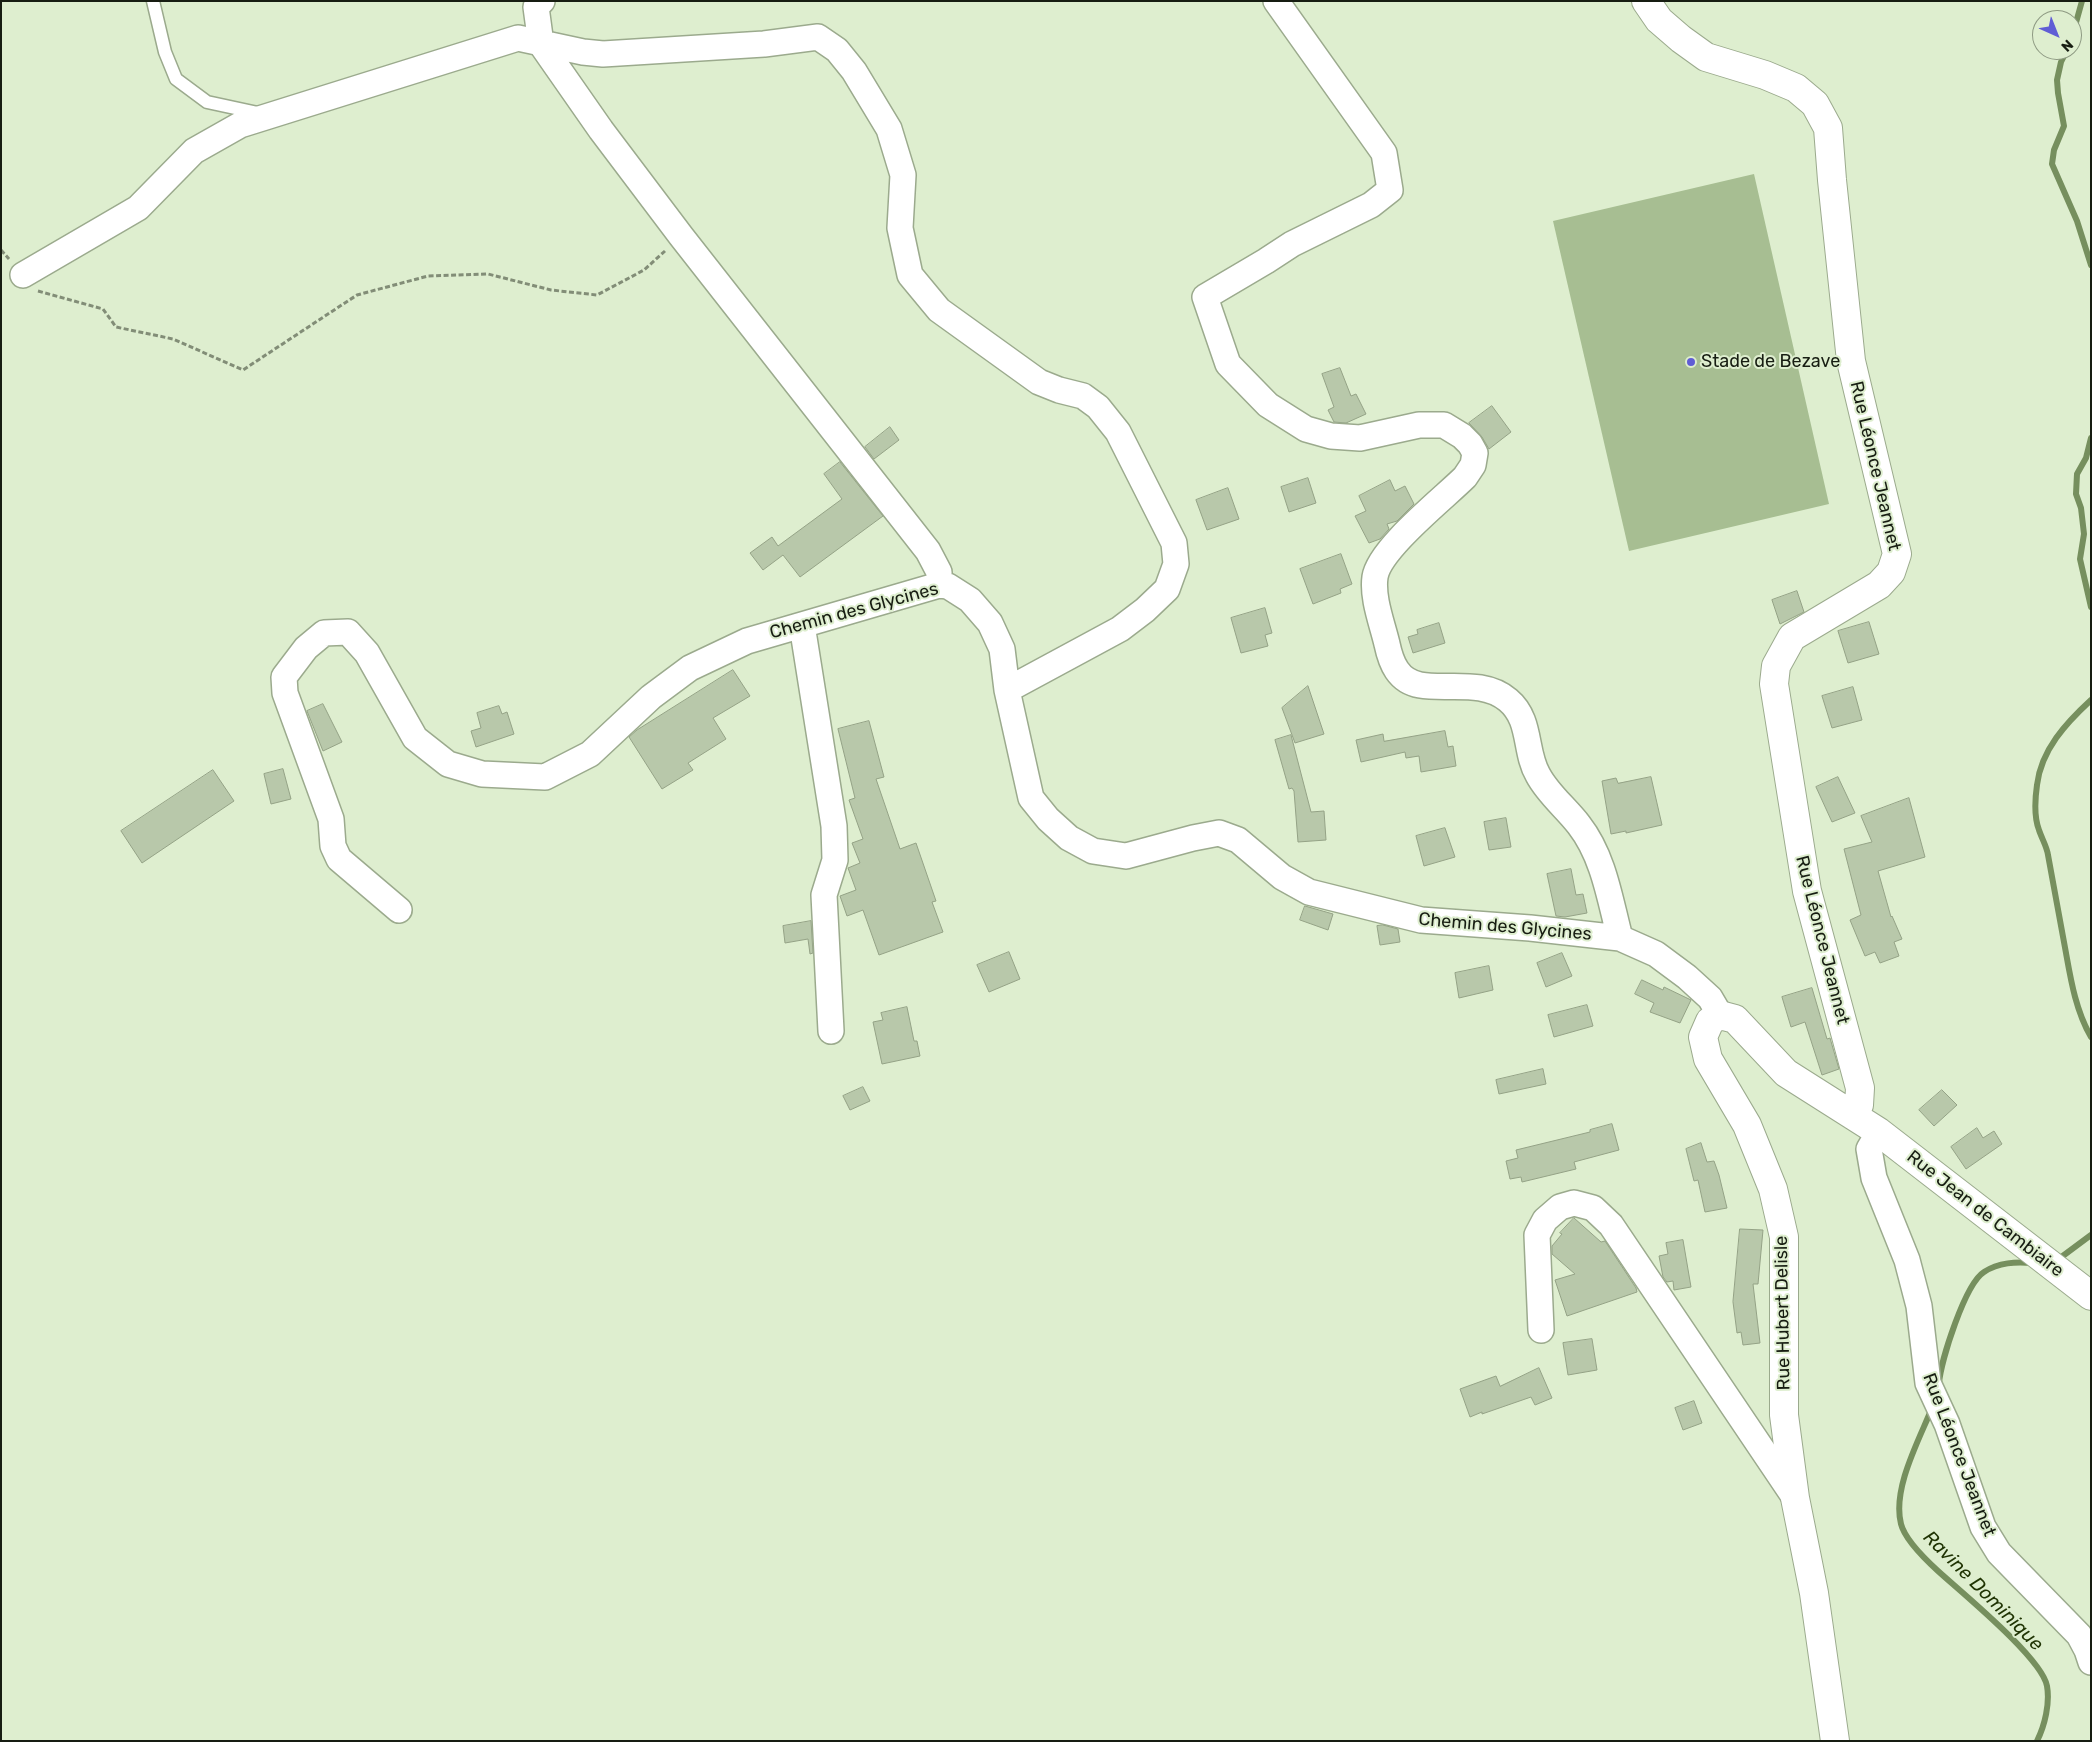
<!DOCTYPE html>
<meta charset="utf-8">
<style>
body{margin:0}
#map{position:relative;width:2092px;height:1742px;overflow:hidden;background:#deeecf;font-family:Rubik,sans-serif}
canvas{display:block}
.frame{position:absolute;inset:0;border:2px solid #171d12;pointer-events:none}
.north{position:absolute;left:2032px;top:10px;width:50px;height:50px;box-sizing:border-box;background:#deeecf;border:1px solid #8e9a83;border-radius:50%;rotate:136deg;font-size:14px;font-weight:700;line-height:20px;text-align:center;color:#171d12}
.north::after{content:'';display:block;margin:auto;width:18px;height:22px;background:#605dd5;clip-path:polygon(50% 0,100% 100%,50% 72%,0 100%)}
</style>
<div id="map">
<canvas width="2092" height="1742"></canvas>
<div class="frame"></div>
<div class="north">N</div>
</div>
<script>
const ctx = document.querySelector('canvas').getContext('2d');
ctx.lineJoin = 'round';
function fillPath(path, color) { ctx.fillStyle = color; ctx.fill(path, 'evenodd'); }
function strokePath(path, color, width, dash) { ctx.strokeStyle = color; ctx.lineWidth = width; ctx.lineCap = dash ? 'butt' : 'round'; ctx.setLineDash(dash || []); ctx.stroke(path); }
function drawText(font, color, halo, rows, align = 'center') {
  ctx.font = font + ' Rubik,sans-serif'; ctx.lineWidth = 4; ctx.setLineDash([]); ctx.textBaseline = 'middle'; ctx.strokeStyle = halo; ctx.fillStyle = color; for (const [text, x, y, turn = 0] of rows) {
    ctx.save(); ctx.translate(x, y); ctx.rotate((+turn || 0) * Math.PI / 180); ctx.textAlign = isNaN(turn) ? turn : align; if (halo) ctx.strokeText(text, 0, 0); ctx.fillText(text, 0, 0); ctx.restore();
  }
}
const green = new Path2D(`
 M1754,174L1829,504L1629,551L1553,221Z`);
const stream = new Path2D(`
 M2072,37L2082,1
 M2067,50L2061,62L2057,80L2058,93L2064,126L2054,150L2052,164L2077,221L2091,265
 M2091,438L2086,458L2077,474L2076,494L2081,508L2084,534L2080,559L2091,607
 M2091,700C2066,723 2041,750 2037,785C2035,799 2034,817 2039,830C2042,839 2047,847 2048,855C2054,888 2060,920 2066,953C2071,981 2076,1011 2091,1037
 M2056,1261L2091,1235
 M1939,1383C1941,1360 1965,1284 1984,1272C1999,1262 2016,1262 2032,1263
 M1932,1408C1919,1440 1892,1489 1901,1524C1905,1540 1926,1560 1938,1571C1961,1592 2042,1658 2047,1686C2050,1703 2045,1725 2037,1741`);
const building = new Path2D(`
 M1340,368L1351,396L1356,394L1366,414L1346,423L1334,422L1328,410L1334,407L1322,374Z
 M1492,406L1511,432L1489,449L1482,437L1469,423Z
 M890,427L899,440L874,459L865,447Z
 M840,462L883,516L800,577L783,555L763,570L750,553L772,537L778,546L842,499L824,474Z
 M1308,478L1316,503L1289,512L1281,487Z
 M1390,480L1395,491L1405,486L1414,504L1397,521L1387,524L1389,529L1380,539L1369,543L1355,516L1366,511L1359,496Z
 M1228,488L1239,519L1207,530L1196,500Z
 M1341,554L1352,584L1340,589L1341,593L1313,604L1300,569Z
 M1797,591L1804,612L1780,624L1772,600Z
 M1265,608L1272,633L1265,635L1268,646L1241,653L1231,618Z
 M1869,622L1879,654L1848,663L1838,631Z
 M1439,623L1445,643L1413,653L1408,637L1418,634L1417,630Z
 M733,670L750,696L713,718L726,739L688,763L693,770L662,789L629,737L637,730Z
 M1308,686L1324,734L1295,743L1282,708Z
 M1853,687L1862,720L1832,728L1822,696Z
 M323,704L342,742L323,751L307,711Z
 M499,706L502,714L507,712L514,734L476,747L471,731L481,728L477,713Z
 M869,721L884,777L876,779L900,849L916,843L936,901L932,902L943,932L879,955L863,910L847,916L840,896L856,890L848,868L860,863L852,843L863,839L849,800L855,798L838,729Z
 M1445,731L1448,747L1453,746L1456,766L1421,772L1419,756L1406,758L1405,752L1361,762L1356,740L1383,734L1384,741Z
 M1291,735L1311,812L1324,811L1326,840L1298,842L1294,791L1292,788L1289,789L1275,740Z
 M283,769L291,799L271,804L264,774Z
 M213,770L234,801L142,863L121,831Z
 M1651,777L1662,825L1626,833V831L1611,834L1602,781L1616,778L1618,783Z
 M1838,777L1855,813L1832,822L1816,787Z
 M1909,798L1925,857L1878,871L1891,917L1892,916L1902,939L1894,942L1899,956L1880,963L1875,952L1865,956L1850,920L1861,915L1844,849L1872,842L1861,816Z
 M1506,818L1511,847L1489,850L1484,822Z
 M1445,828L1455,857L1424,866L1416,836Z
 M1571,869L1576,895L1583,894L1587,913L1565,917L1556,916L1547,874Z
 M1305,906L1333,914L1328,930L1300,920Z
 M811,921L813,953L810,954L808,939L785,943L783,926Z
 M1383,925L1398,929L1400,942L1380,945L1377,926Z
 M1009,952L1020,979L989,992L977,965Z
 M1562,953L1572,976L1546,987L1537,963Z
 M1489,966L1493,990L1459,998L1455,973Z
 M1642,980L1663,990L1664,987L1691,1000L1680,1023L1650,1012L1654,1003L1635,994Z
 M1812,988L1827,1039L1830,1038L1839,1069L1822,1075L1805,1022L1791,1027L1782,997Z
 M1587,1005L1593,1026L1554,1037L1548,1015Z
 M907,1007L914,1041H917L920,1056L882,1064L873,1022L883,1020L881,1013Z
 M1543,1069L1546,1084L1499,1094L1496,1080Z
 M863,1087L870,1101L850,1110L843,1096Z
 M1942,1090L1957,1105L1934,1126L1919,1110Z
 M1612,1124L1619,1150L1574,1162L1576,1169L1522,1182L1521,1177L1510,1179L1506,1161L1518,1158L1516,1150L1590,1132V1130Z
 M1977,1128L1983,1138L1994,1131L2002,1144L1966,1169L1951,1147Z
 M1701,1143L1707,1162L1714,1161L1719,1175L1727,1208L1705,1212L1698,1180L1694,1181L1686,1149Z
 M1574,1218L1601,1242L1605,1241L1636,1288L1637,1292L1567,1316L1555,1280L1575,1274L1552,1254V1246L1562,1234L1560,1233Z
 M1740,1229L1763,1230L1758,1284H1753L1760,1343L1743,1345L1741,1332L1737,1333L1733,1302Z
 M1683,1240L1691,1287L1674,1290L1673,1281L1667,1282L1663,1277L1659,1256L1668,1254L1666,1243Z
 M1592,1339L1597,1370L1568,1375L1563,1343Z
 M1539,1368L1552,1398L1535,1405L1531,1397L1482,1414V1412L1470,1417L1460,1389L1496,1376L1500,1386Z
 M1694,1401L1702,1423L1683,1430L1675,1408Z`);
const path = new Path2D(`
 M1,250L9,259
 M38,291L103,309L116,327L173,339L243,370L357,295L428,276L488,274L551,290L597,295L644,270L665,251`);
const lane = new Path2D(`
 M153,1L165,52L176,79L207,102L258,113`);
const street = new Path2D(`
 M542,1L536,7L541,44L601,130L681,236L928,551L939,572V585
 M1276,1L1384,153L1390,190L1371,205L1292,244L1266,261L1205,297L1228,364L1268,405L1306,429L1331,436L1360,438L1419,425H1444L1462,436L1470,444L1475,453L1473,465L1465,477C1444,498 1379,549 1375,577C1372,598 1382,623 1387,644C1391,663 1398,681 1420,685C1447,690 1483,679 1508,700C1532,720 1524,751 1538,775C1548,794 1566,808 1579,825C1604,857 1610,900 1620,938
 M23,275L138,208L194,151L240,125L518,38L583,52L603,54L764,44L818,37L837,50L854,71L889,129L903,175L900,228L910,275L939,310L1039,382L1059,390L1083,396L1098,407L1118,432L1174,543L1176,564L1167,589L1145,610L1120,629L1007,690
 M802,625L834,826L835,860L824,895L831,1031
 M399,910L339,859L333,846L331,819L285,693L284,677L306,648L324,633L348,632L367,653L415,738L448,764L482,774L545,777L590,754L651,697L690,668L747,641L939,585L948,586L970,600L990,623L1002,649L1007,690L1031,798L1048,819L1069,838L1093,851L1126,856L1193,838L1219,833L1238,840L1282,877L1309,892L1421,920L1530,928L1620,938L1656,954L1687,977L1710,998L1720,1015
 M1879,1132L1869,1149L1874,1178L1907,1260L1919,1306L1928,1383L1947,1424L1983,1527L1999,1553L2079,1635L2087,1650L2091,1662
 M1541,1330L1537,1235L1545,1220L1560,1207L1574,1203L1593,1208L1611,1225L1795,1498`);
const secondary = new Path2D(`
 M1646,1L1659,20L1681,39L1706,57L1765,75L1796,88L1815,104L1828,128L1832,180L1851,361L1897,554L1891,572L1879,585L1792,637L1776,666L1774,684L1807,891L1860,1088L1859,1105L1854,1116
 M1835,1741L1814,1593L1795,1498L1784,1415V1237L1773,1189L1747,1125L1708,1059L1703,1037L1710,1021L1720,1015L1735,1019L1786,1073L1879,1132L2091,1296`);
const markers = [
 [1691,362,5,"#605dd5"]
];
const poiNames = [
 ["Stade de Bezave",1701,362]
];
const streetNames = [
 ["Rue Léonce Jeannet",1875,466,77],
 ["Chemin des Glycines",854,611,-15],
 ["Chemin des Glycines",1505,927,5],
 ["Rue Léonce Jeannet",1822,940,76],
 ["Rue Jean de Cambiaire",1985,1214,38],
 ["Rue Hubert Delisle",1783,1313,-91],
 ["Rue Léonce Jeannet",1959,1455,69]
];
const waterNames = [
 ["Ravine Dominique",1983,1591,45]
];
fillPath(green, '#a7be92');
strokePath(stream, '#768f5e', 6);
fillPath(building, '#b8c8aa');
strokePath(building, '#94a286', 1);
strokePath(lane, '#9baa8d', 15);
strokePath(street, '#9baa8d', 28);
strokePath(secondary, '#9baa8d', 30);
strokePath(path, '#828d77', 3, [5, 2.5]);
strokePath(lane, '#fff', 12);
strokePath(street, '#fff', 25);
strokePath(secondary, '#fff', 28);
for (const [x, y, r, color] of markers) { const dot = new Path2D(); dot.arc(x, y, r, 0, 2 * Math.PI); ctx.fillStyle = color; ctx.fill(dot); strokePath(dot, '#deeecf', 2); }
drawText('18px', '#171d12', '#deeecf', poiNames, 'left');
drawText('18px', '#171d12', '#deeecf', streetNames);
drawText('italic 19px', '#203404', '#deeecf', waterNames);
</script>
